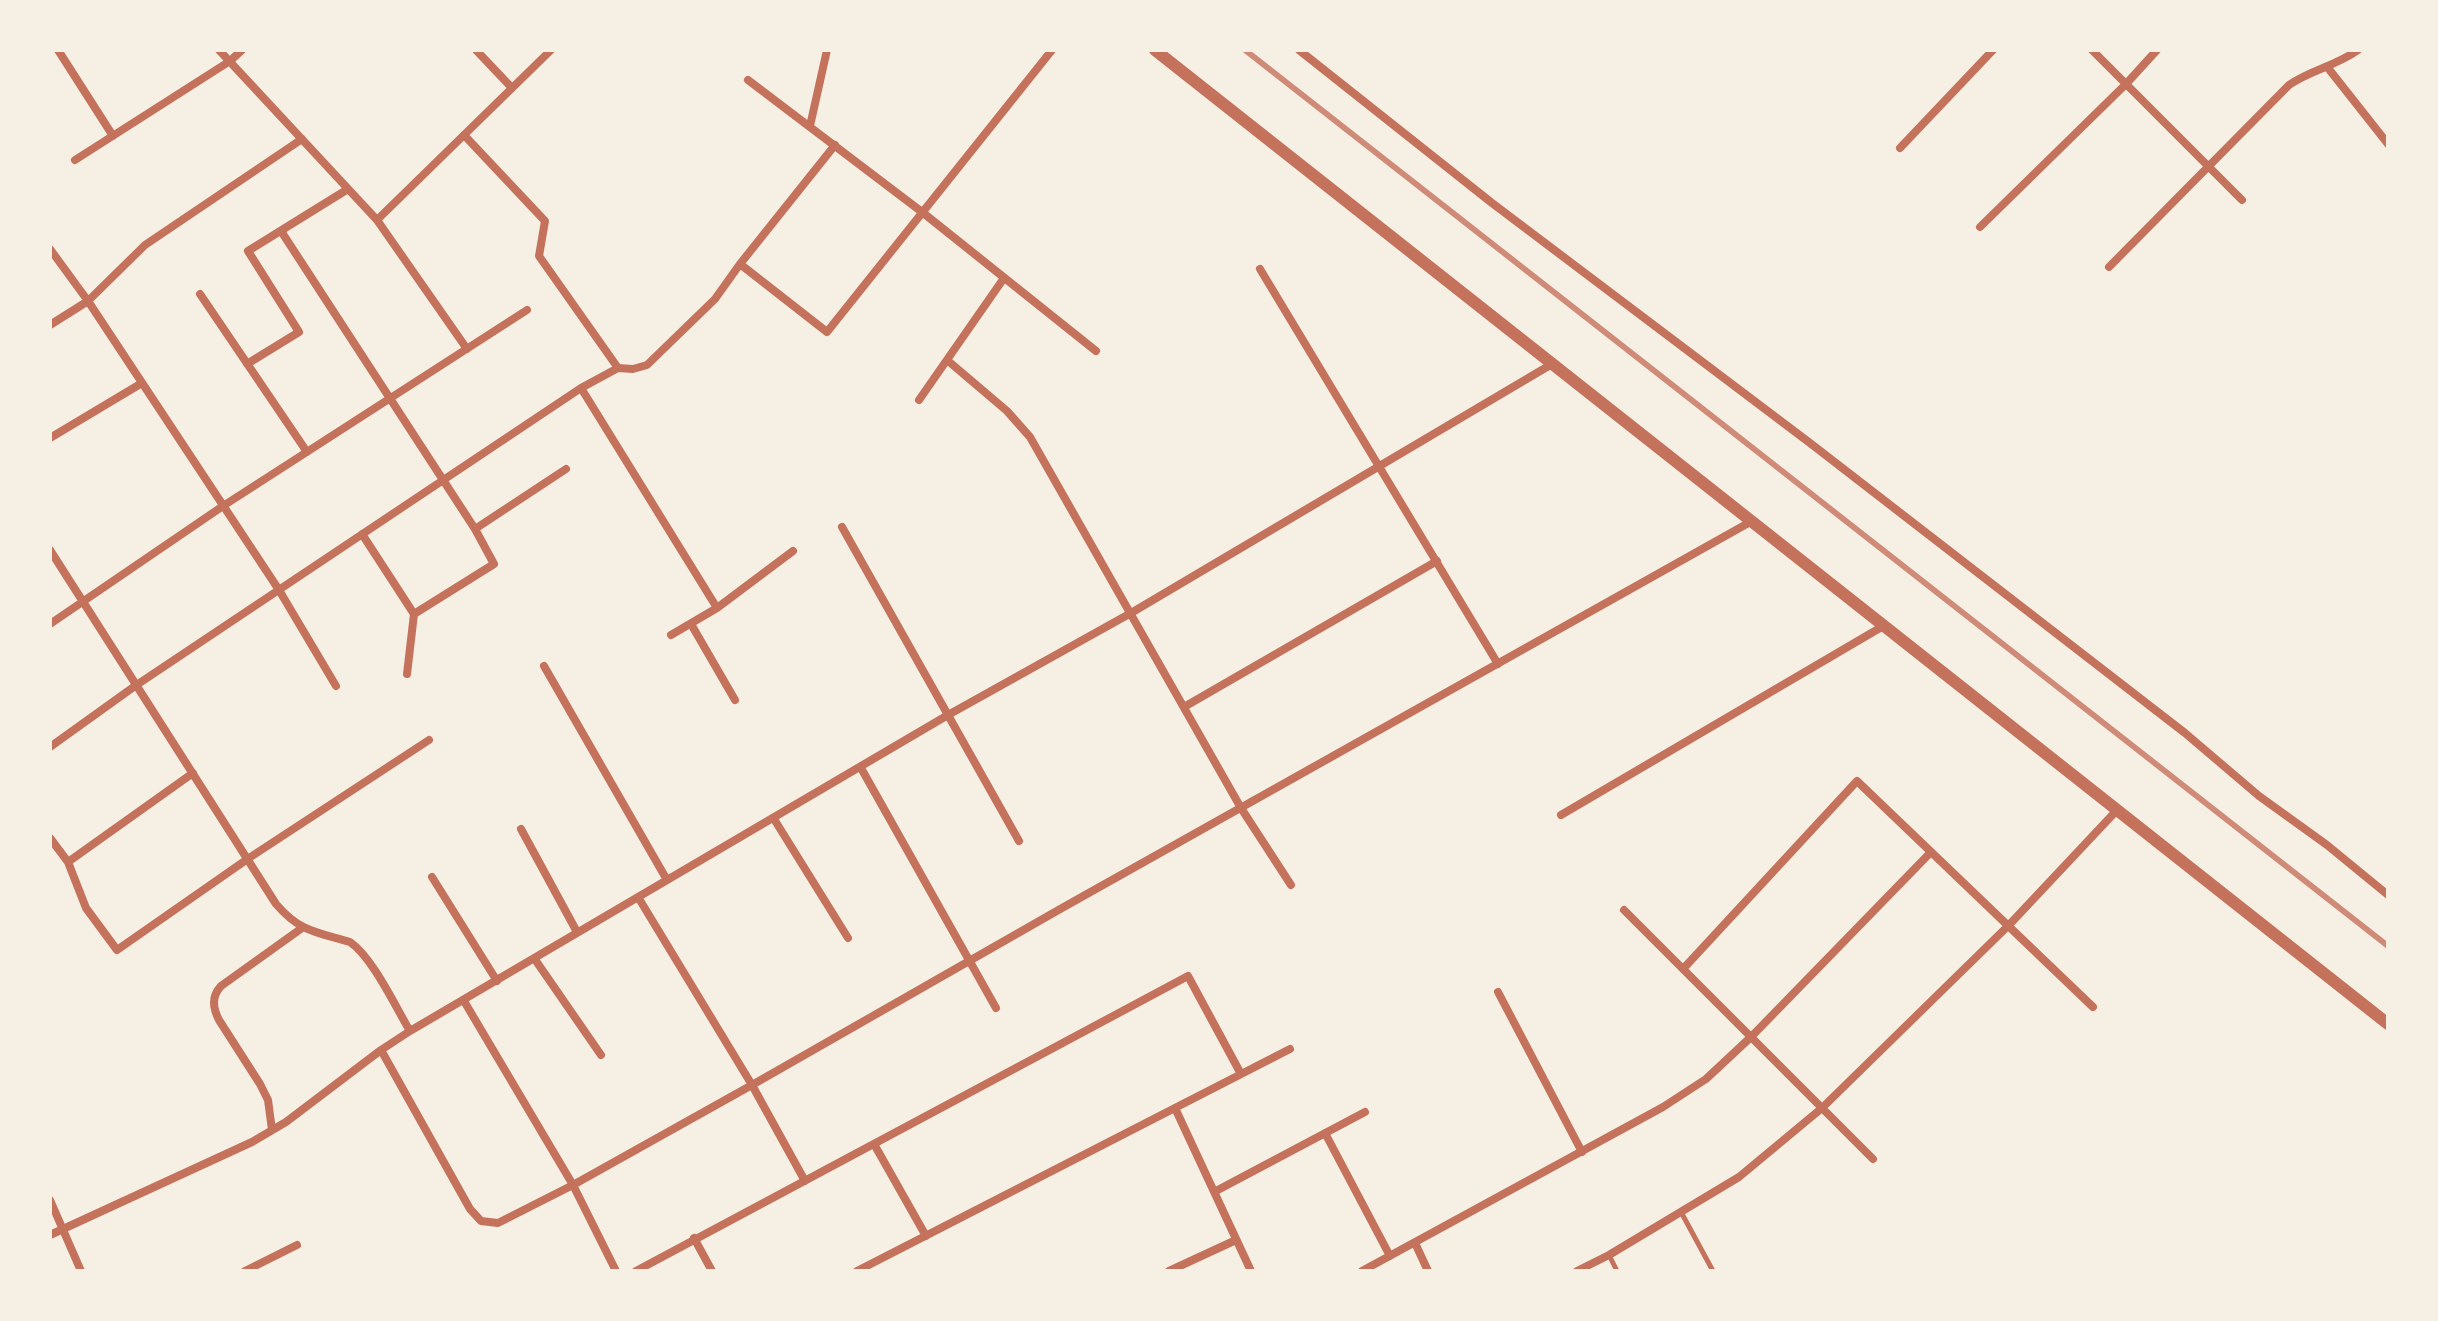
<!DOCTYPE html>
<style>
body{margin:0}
#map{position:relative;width:2438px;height:1321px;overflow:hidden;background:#f6efe4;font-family:"Fira Sans Condensed",sans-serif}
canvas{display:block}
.frame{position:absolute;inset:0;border:52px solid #f6efe4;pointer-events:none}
</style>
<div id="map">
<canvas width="2438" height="1321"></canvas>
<div class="frame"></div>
</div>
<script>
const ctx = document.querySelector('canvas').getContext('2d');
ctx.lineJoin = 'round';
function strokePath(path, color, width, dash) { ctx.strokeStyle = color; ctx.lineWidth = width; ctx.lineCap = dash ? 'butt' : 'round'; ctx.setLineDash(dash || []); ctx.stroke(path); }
const service = new Path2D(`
 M1681,1212L1713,1271
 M1609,1255L1617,1271`);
const minor = new Path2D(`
 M58,50L113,136
 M219,50L377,220L467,349
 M476,50L512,88
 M1299,50L1492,203L1810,443L2185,733L2259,796L2327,845L2388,895
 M2092,50L2242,200
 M2328,68L2388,144
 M748,80L922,212L1096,351
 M810,126L827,50
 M464,135L545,221L539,256L618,368
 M1900,148L1993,50
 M75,160L230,61L242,50
 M377,220L551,50
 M1980,227L2126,84L2157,50
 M281,231L475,529L494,564L414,614L407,674
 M50,249L88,301L279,590L336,686
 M740,264L827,332L1052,50
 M2109,267L2289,85C2312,69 2334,67 2358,50
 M1260,269L1498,664
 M200,294L307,452
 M50,325L88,301L145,245L302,139
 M947,360L1007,411L1030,437L1241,808L1291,885
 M247,364L299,332L248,251L348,189
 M581,388L717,608
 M919,400L1004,278
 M50,438L142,383
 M842,527L1019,841
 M475,529L566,469
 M362,534L414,614
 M50,550L276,904C300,932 316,932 350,942C373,958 395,1006 410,1031
 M50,624L223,506L527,310
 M691,624L735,700
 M671,635L717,608L793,551
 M544,666L667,880
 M1184,707L1437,561
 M50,747L135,686L581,388L618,368L633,369L647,365L715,299L740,264L835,145
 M861,768L996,1008
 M1561,815L1885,625
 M774,819L848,938
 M521,829L577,932
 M50,838L68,862L86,908L117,950L249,858L429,740
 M68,862L193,773
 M432,877L497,981
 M638,897L752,1085L805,1181
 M1624,910L1873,1159
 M534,958L601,1055
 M1683,969L1857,781L2093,1007
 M1498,992L1582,1152
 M464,1001L573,1185L616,1271
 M381,1050L470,1209L481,1221L498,1223L573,1185L752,1085L1062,908L1752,521
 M1175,1108L1251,1271
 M272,1130L268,1100L260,1084L219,1020C213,1008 211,997 221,986L302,928
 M1325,1133L1390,1256
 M874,1144L926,1236
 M1214,1192L1365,1112
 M50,1200L81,1271
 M50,1235L252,1142L286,1122L381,1050L410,1031L948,715L1131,613L1552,364
 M694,1238L712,1271
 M1415,1243L1428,1271
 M245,1271L297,1245
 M636,1271L1188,976L1241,1074
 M857,1271L1290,1049
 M1169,1271L1236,1240
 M1362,1271L1663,1107L1706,1079L1751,1037L1931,852
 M1577,1271L1609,1255L1739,1177L1822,1108L2009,925L2118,809`);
const tertiary = new Path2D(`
 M1155,50L2388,1024`);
const rail = new Path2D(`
 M1245,50L2388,946`);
strokePath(service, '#c5725c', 5);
strokePath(minor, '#c5725c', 8);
strokePath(tertiary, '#c5725c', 12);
strokePath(rail, '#cf8b77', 6);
</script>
